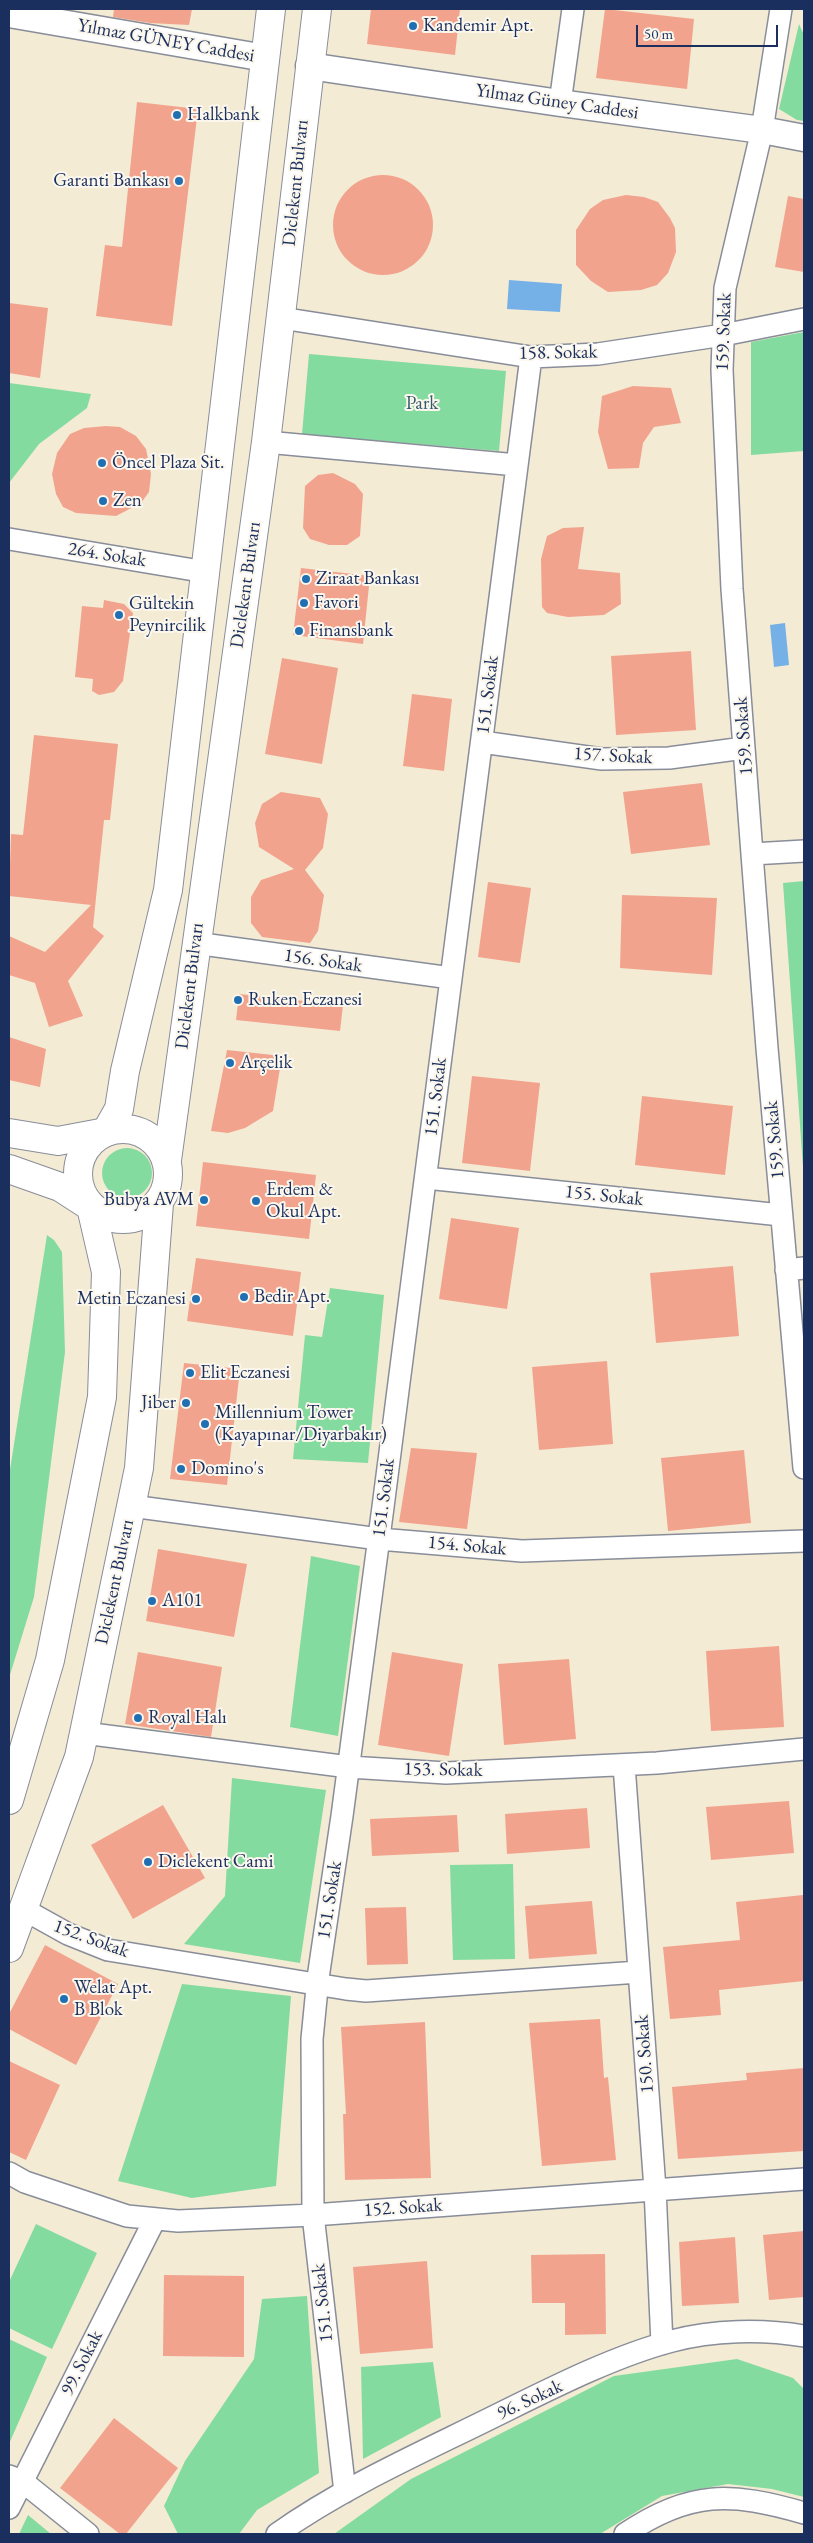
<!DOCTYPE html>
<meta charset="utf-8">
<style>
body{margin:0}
#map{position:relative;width:813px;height:2543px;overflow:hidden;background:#f4ebd4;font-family:"EB Garamond",serif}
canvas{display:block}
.frame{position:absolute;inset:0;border:10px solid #1b2f5e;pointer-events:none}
.scale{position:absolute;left:636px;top:25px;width:142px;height:22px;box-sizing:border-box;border:2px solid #1b2f5e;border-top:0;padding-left:6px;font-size:15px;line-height:18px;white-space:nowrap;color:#1b2f5e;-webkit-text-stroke:4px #fbf7ec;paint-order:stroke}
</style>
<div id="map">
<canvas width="813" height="2543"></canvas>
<div class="frame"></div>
<div class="scale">50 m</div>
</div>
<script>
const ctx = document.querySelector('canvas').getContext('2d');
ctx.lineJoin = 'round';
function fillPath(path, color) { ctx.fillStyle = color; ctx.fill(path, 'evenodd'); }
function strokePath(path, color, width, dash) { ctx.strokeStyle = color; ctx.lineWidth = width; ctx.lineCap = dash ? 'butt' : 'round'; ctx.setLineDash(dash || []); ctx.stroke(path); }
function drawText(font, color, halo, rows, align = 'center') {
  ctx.font = font + ' "EB Garamond",serif'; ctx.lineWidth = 4; ctx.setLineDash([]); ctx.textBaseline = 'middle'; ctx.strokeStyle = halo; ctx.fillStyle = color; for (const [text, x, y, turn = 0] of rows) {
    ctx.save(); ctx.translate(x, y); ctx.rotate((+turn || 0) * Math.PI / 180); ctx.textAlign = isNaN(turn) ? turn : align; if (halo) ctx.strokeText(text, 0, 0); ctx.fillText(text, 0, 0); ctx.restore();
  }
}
const green = new Path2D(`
 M799,24L804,35V121L797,120L779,109Z
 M804,332V451L751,455V342Z
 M309,354L506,371L499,451L302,434Z
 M9,383L91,394L87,408L39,444L9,483Z
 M804,881V1182L783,883Z
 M102 1173a25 25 0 1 1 50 0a25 25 0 1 1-50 0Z
 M47,1235L54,1240L62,1252L65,1352L34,1597L9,1678V1476Z
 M330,1288L384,1295L368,1463L293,1459L305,1335L322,1337Z
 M311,1556L360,1566L338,1736L290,1727Z
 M232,1778L326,1790L300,1963L184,1944L225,1896Z
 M513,1864L515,1959L453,1960L450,1865Z
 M182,1984L291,1996L276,2186L192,2198L118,2181Z
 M36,2224L97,2253L52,2349L9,2328V2282Z
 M307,2296L319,2473L257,2510L239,2534H178L164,2506L185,2461L254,2359L262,2299Z
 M9,2339L47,2357L9,2444Z
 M737,2359L793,2378L804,2389V2497L772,2489L728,2484L662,2496L600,2534H334L411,2479L614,2376Z
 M433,2362L441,2417L363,2459L361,2367Z
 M28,2515L51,2534H19Z`);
const water = new Path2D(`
 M509,280L562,284L560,312L507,309Z
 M785,623L789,665L774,667L770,625Z`);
const building = new Path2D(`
 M114,9H192L189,25L150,23L113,17Z
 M371,9H460L455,55L367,44Z
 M605,9L694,19L687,89L596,78Z
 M137,102L198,109L172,326L96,316L105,245L122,247Z
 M333 225a50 50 0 1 1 100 0a50 50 0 1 1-100 0Z
 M626,195L644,197L658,202L670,218L675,228L676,252L668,273L657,285L641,290L608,292L591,281L576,265V230L590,209L603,200Z
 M788,196L804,199V272L775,267Z
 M9,303L48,308L40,378L9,373Z
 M633,386L671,388L681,423L654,427L643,443L639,468L608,469L598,432L602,396Z
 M106,426L120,427L136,436L146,449L151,474L149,492L141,503L116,516L76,513L63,507L56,494L52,474L57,453L70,434L84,428Z
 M333,473L355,484L363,494L360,536L347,545H329L310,539L303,528L305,486L318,475Z
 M584,527L578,569L620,573L621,604L604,615L568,617L547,613L542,607L541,559L547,536L563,528Z
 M301,568L370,576L363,644L293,635Z
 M104,600L124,604L133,613L123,681L114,692L99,695L92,691L93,679L75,677L82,606L103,608Z
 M691,651L696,730L616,735L611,656Z
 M282,658L338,668L322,764L265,754Z
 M412,694L452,699L444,771L403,766Z
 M34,735L118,744L110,820H104L93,927L104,936L68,981L83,1016L49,1027L35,983L9,975V936L45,952L91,905L9,896L11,834L23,835Z
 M702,783L710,845L631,854L623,792Z
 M281,792L320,798L328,814L323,848L305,870L324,895L318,931L310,943L262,937L251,923V897L261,880L294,869L259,847L255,823L262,804Z
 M488,882L531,888L520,963L478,957Z
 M622,895L717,898L712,975L620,968Z
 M239,994L343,1005L340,1031L236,1020Z
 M9,1037L46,1049L40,1087L9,1080Z
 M227,1050L282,1056L273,1111L245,1128L228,1133L211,1131Z
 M472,1076L540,1083L530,1171L462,1163Z
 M642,1096L733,1106L725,1175L635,1165Z
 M203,1162L316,1175L309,1239L196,1226Z
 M451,1218L519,1228L507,1309L439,1299Z
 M196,1258L301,1272L293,1336L187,1321Z
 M733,1266L739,1336L656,1343L650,1273Z
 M607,1361L613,1444L539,1450L532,1367Z
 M184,1363L240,1369L227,1485L170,1479Z
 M411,1448L477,1453L467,1529L399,1522Z
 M744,1450L751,1523L668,1531L661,1458Z
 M158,1549L247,1564L234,1637L146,1621Z
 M779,1646L784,1727L711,1731L706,1651Z
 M138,1652L222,1667L211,1737L125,1724Z
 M392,1652L463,1664L449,1756L378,1745Z
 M569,1659L576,1739L504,1745L498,1664Z
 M789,1801L794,1853L711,1860L706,1807Z
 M163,1805L205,1878L133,1919L91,1845Z
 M587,1808L590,1848L507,1854L505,1814Z
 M457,1815L459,1852L372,1856L370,1819Z
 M803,1895L804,1981L719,1990L721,2015L670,2019L663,1947L740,1940L736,1902Z
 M592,1901L597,1954L529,1959L525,1906Z
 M406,1907L408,1964L367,1965L365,1908Z
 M45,1945L118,1984L76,2065L9,2029V2014Z
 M600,2019L604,2078L608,2077L616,2160L542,2166L529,2023Z
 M425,2022L431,2178L345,2180L343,2114H346L341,2027Z
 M9,2061L60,2085L26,2160L9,2152Z
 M804,2068V2151L678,2159L672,2087L747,2080L746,2073Z
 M804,2231V2297L769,2300L763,2235Z
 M735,2237L739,2303L682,2306L679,2242Z
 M605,2254L606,2334L565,2335V2303H532L531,2255Z
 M427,2261L433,2348L360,2354L353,2267Z
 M164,2275L244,2276V2357L163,2356Z
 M114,2418L178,2468L126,2534H120L60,2488Z`);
const minor = new Path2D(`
 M781,9L762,130L725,288L722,370L732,589L752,854L767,1048L804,1468
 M560,103L573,9
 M281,318L531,357L598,354L723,335L804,319
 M266,442L517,465
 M9,539L206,572
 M482,742L602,759L669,758L744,748
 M752,854L804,851
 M195,943L451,978
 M426,1178L781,1215
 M786,1270L804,1268
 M131,1506L379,1539L522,1551L804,1541
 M84,1733L349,1767L446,1773L657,1763L804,1749
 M624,1765L655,2189L662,2344
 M23,1909L68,1934L108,1950L346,1989L366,1991L639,1972
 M9,2173L25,2182L127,2216L178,2221L313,2215L804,2179
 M9,2476L22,2481L88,2534
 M345,2492L313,2215L312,2039L318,1978L342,1816L383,1507L531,357
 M9,2508L155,2219
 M277,2534C342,2488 416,2455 487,2420C544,2392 611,2357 672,2341C713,2330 762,2329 804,2336
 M625,2534C690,2490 731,2492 804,2513`);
const tertiary = new Path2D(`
 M9,14L265,58
 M309,66L560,103L762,130L804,138`);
const secondary = new Path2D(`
 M9,1133L58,1141L106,1132
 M9,1169L60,1187L91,1207`);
const primary = new Path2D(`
 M78 1174a45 45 0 1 1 90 0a45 45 0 1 1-90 0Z
 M106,1132L119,1109L125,1071L168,890L271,9
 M167,1160L266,442L317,9
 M9,1800L50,1660L102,1397L106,1272L91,1207
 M9,1948L79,1757L139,1468L159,1203`);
const markers = [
 [413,26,5,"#1f6fb2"],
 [177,115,5,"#1f6fb2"],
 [179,181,5,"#1f6fb2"],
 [102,463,5,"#1f6fb2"],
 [103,501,5,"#1f6fb2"],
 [306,579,5,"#1f6fb2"],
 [304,603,5,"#1f6fb2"],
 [119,615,5,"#1f6fb2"],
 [299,631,5,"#1f6fb2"],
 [238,1000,5,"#1f6fb2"],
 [230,1063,5,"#1f6fb2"],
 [204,1200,5,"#1f6fb2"],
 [256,1201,5,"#1f6fb2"],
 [244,1297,5,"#1f6fb2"],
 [196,1299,5,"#1f6fb2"],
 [190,1373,5,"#1f6fb2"],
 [186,1403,5,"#1f6fb2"],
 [205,1424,5,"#1f6fb2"],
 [181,1469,5,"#1f6fb2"],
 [152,1601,5,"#1f6fb2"],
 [138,1718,5,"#1f6fb2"],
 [148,1862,5,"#1f6fb2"],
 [64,1999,5,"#1f6fb2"]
];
const poiNames = [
 ["Kandemir Apt.",423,26],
 ["Halkbank",187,115],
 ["Garanti Bankası",169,181,"right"],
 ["Öncel Plaza Sit.",112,463],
 ["Zen",113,501],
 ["Ziraat Bankası",316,579],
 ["Favori",314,603],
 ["Gültekin",129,604],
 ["Peynircilik",129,626],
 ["Finansbank",309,631],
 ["Ruken Eczanesi",248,1000],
 ["Arçelik",240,1063],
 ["Erdem &",266,1190],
 ["Okul Apt.",266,1212],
 ["Bubya AVM",194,1200,"right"],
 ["Bedir Apt.",254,1297],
 ["Metin Eczanesi",186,1299,"right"],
 ["Elit Eczanesi",200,1373],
 ["Jiber",176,1403,"right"],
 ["Millennium Tower",215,1413],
 ["(Kayapınar/Diyarbakır)",215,1435],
 ["Domino's",191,1469],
 ["A101",162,1601],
 ["Royal Halı",148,1718],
 ["Diclekent Cami",158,1862],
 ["Welat Apt.",74,1988],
 ["B Blok",74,2010]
];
const streetNames = [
 ["Yılmaz GÜNEY Caddesi",166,41,10],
 ["Yılmaz Güney Caddesi",557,102,8],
 ["Diclekent Bulvarı",296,183,-84],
 ["159. Sokak",724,332,-88],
 ["158. Sokak",558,353,-1],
 ["264. Sokak",107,555,9],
 ["Diclekent Bulvarı",246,585,-82],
 ["151. Sokak",488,695,-83],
 ["159. Sokak",744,736,-94],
 ["157. Sokak",613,756,3],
 ["156. Sokak",323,961,8],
 ["Diclekent Bulvarı",190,986,-83],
 ["151. Sokak",436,1097,-83],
 ["159. Sokak",775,1140,-95],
 ["155. Sokak",604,1196,6],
 ["151. Sokak",384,1498,-83],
 ["154. Sokak",467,1546,5],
 ["Diclekent Bulvarı",115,1582,-78],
 ["153. Sokak",443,1770,1],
 ["151. Sokak",330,1900,-81],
 ["152. Sokak",91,1939,20],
 ["150. Sokak",645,2054,-94],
 ["152. Sokak",403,2208,-4],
 ["151. Sokak",323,2303,-96],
 ["99. Sokak",82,2363,-63],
 ["96. Sokak",530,2400,-25]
];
const parkNames = [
 ["Park",422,404]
];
fillPath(green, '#84db9f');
fillPath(water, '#75b1e7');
fillPath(building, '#f2a38e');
strokePath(minor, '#888d99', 24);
strokePath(tertiary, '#888d99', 29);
strokePath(secondary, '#888d99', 30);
strokePath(primary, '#888d99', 30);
strokePath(minor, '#fff', 21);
strokePath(tertiary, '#fff', 26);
strokePath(secondary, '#fff', 28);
strokePath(primary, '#fff', 28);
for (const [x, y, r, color] of markers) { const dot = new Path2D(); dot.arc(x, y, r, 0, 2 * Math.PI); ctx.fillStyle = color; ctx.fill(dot); strokePath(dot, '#fbf7ec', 2); }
drawText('19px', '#1b2f5e', '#fbf7ec', poiNames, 'left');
drawText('19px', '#1b2f5e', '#fbf7ec', streetNames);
drawText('19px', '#355a6e', '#fbf7ec', parkNames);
</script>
